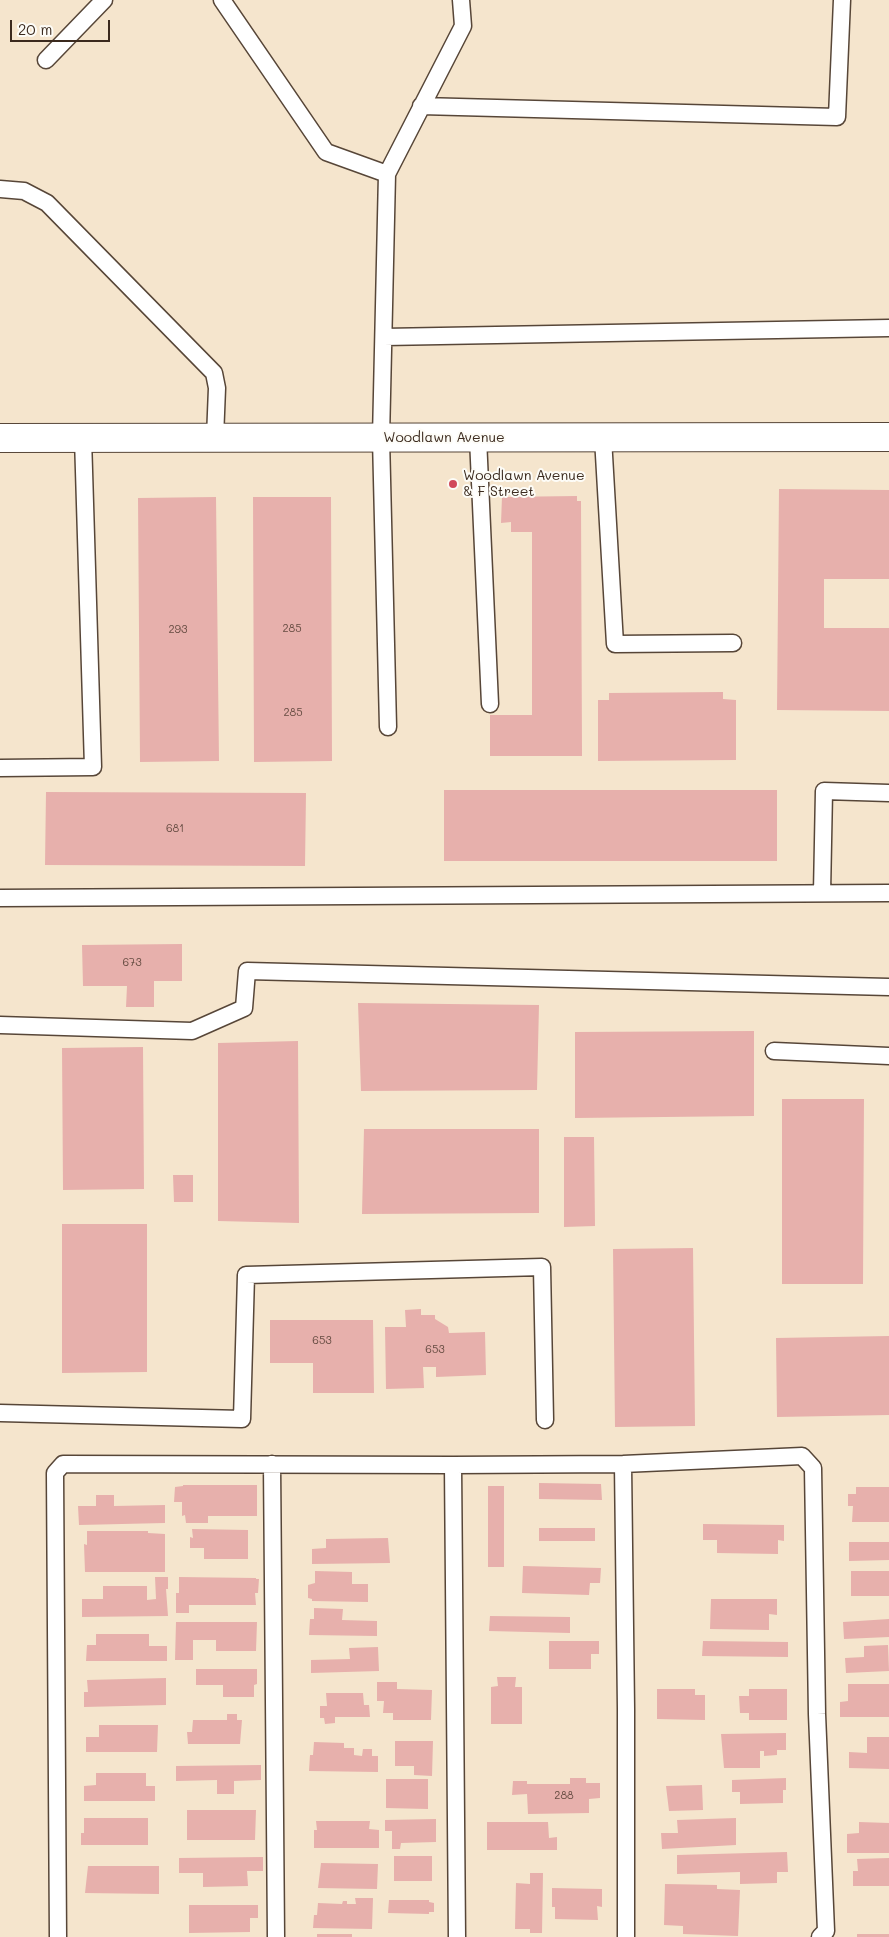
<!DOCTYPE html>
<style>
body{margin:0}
#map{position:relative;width:889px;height:1937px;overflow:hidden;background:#f5e5cd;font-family:Mali,sans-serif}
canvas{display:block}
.scale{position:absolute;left:10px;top:20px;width:100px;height:22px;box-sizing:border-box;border:2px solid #3b2a1e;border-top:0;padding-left:6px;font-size:15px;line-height:18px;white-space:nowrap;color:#3b2a1e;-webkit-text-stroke:4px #fdfcf7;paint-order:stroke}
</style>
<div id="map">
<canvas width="889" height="1937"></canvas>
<div class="scale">20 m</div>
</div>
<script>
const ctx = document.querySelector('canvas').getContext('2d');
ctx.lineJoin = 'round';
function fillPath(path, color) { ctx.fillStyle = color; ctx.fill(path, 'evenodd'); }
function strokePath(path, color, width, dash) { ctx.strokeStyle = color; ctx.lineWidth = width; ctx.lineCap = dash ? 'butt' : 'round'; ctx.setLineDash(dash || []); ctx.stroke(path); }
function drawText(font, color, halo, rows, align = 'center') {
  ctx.font = font + ' Mali,sans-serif'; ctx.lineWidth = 4; ctx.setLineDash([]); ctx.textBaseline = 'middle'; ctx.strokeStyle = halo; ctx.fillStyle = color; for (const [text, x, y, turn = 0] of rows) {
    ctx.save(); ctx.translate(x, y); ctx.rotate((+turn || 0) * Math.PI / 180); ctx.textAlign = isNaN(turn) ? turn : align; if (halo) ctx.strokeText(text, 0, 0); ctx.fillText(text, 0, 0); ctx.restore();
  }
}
const building = new Path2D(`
 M779,489L889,490V579H824V628H889V711L777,710Z
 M577,496V501H581L582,756H490V715H532V532H511V522L501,523L502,497Z
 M216,497L219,761L140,762L138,498Z
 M253,497H331L332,761L254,762Z
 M723,692V699L736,700V760L598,761V700H609V693Z
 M444,790H777V861H444Z
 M46,792L306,793L305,866L45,865Z
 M182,944V981H154V1007H126L127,986H83L82,945Z
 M358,1003L539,1005L537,1090L361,1091Z
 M754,1031V1116L575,1118V1032Z
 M298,1041L299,1223L218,1221V1043Z
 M143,1047L144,1189L63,1190L62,1048Z
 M782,1099H864L863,1284H782Z
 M364,1129H539V1213L362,1214Z
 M564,1137H594L595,1226L564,1227Z
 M173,1175H193V1202H174Z
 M62,1224H147V1372L62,1373Z
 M693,1248L695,1426L615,1427L613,1249Z
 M421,1309V1315H435V1319L448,1327L449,1333L485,1332L486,1375L436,1377V1367H423L424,1388L386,1389L385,1327H406L405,1310Z
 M270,1320H373L374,1393H313V1363H270Z
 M889,1336V1415L777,1417L776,1338Z
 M539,1483L601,1484L602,1500L539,1499Z
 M183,1485H257V1516H208V1523H186L185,1515L182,1516V1502H174L175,1487L183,1486Z
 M488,1486H504V1567H488Z
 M856,1487H889V1522H852L853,1506H848V1494H856Z
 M96,1495H114V1506L165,1505V1523L79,1525L78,1506H96Z
 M703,1524L784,1525V1541L778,1540V1554L717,1553V1540H703Z
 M539,1528H595V1541H539Z
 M192,1529L248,1530V1559H204V1548H190V1537L193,1538Z
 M87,1531H148V1533L165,1534V1572H85L84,1544L87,1545Z
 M388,1538L390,1563L312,1564V1549L326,1548V1539Z
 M849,1542H889V1560L849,1561Z
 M523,1566L601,1568L600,1583H590L589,1595L522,1593Z
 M315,1571L352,1572V1584H368V1602L312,1601V1599L308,1598V1585L315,1583Z
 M851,1571H889V1596H851Z
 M155,1577H168V1589H166L168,1616L82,1617V1599H103V1586H147V1600L156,1599Z
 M179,1577L256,1578V1579H259L258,1593H255L256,1605H189V1613H176V1593H179Z
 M711,1599H777V1615L769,1614V1630L710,1629Z
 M314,1608L343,1609L342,1620L377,1621V1636L309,1635L310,1619H314Z
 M490,1616L570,1617V1633L489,1631Z
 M889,1619V1637L844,1639L843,1622Z
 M176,1622H257L256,1651H216V1640H193V1660H175Z
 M96,1634H149V1646H167V1661H86L87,1645H96Z
 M549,1641H599V1654H591V1669H549Z
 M703,1641L788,1642V1657L702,1656Z
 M888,1645L889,1671L846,1673L845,1658L864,1657V1646Z
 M378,1647L379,1671L311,1673V1660L350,1659L349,1648Z
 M196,1669H257V1684L254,1685V1697H223V1685H196Z
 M497,1677H516L515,1687H522V1724H491V1687L498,1686Z
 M166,1678V1705L84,1707V1692H88L87,1680Z
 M377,1682H397V1689L432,1690L431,1720H393V1713H383L384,1701H377Z
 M848,1684H889V1717H840V1702L848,1701Z
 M657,1689H695V1695H705V1720L657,1719Z
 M749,1689H787V1720H749V1713H740L739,1696H749Z
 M326,1693H363L364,1705H369L370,1717H335V1723L325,1724L324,1718H320V1706H327Z
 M227,1714H237V1720H242L240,1744H188L187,1732H192L193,1720H227Z
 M99,1725H158L157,1752H86V1737H99Z
 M786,1733V1750H777V1755L764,1756V1751H760V1768H724L721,1734Z
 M867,1737H889V1769L849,1768V1752L867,1753Z
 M395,1741H433L432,1776L414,1775V1766H395Z
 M314,1742L344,1743V1748H354V1755L362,1756L363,1749H372V1756H378V1772L309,1771L310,1755H313Z
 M261,1765V1780L234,1781V1794H217V1780L176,1781V1766Z
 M96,1773H146V1786H155V1801H84V1786L96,1785Z
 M570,1778H586V1783H600V1798L589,1799V1813L528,1814L527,1794L512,1795L513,1781H527V1784H570Z
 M786,1778V1790H783V1803L740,1804V1792H732V1780Z
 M386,1779H428V1809L386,1808Z
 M702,1785L703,1810L669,1811L666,1786Z
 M187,1810H256L255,1840H187Z
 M84,1818H148V1845H81V1833H84Z
 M736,1818V1845L662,1849L661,1833H678L677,1820Z
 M436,1819V1842L401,1843L400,1849H392V1831H385V1820Z
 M316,1821H370L369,1829L379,1830V1848H314V1830H317Z
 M487,1822H548L549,1838L557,1837V1850H487Z
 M859,1822L889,1823V1853H847V1834L859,1833Z
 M787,1852L788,1872H777V1883L740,1884V1872L677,1874V1855Z
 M394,1856H432V1881H394Z
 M263,1857V1871H247L248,1886L203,1887V1873H179V1858Z
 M889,1858V1886H853V1871H858L857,1859Z
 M321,1863L378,1864L377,1889L318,1888Z
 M88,1866H159V1894L85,1893Z
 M530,1873H543L542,1933H530V1929H515L516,1883L530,1884Z
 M665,1884L717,1885V1889L740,1890L738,1936L683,1934V1926L664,1925Z
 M552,1888L602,1889V1907L597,1906L598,1920L555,1919V1907H552Z
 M355,1898H373L372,1929L313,1928L314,1915H317L318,1903L342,1904L343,1901H347V1904H356Z
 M389,1900H429V1902L434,1903V1912H429V1914L388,1913Z
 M189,1905H258V1918H250V1932L189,1933Z
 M317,1934H352V1937H317Z
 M857,1934H889V1937H857Z`);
const service = new Path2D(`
 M222,0L326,152L387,174
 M46,60L104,0
 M421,106L837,117L842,0
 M0,189L24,191L47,203L214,373L217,388L215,438
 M384,337L889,328
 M478,438L490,704
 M603,438L615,644L733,643
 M388,727L381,438L387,174L463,26L461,0
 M0,768L93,767L83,438
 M822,893L824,791L889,793
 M0,898L889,893
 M0,1025L192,1031L244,1008L247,971L889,987
 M774,1051L889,1056
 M0,1413L242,1419L246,1275L542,1267L545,1420
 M272,1464L276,1937
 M623,1464L626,1709V1937
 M453,1465L457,1937
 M58,1937L55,1473L63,1464L453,1465L623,1464L802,1456L813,1468L817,1714L826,1931L820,1937`);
const minor = new Path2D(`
 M0,438L889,437`);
const markers = [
 [453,484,5,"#d1495b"]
];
const numberNames = [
 ["285",292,629],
 ["293",178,630],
 ["285",293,713],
 ["681",175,829],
 ["673",132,963],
 ["653",322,1341],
 ["653",435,1350],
 ["288",564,1796]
];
const streetNames = [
 ["Woodlawn Avenue",444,438]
];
const poiNames = [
 ["Woodlawn Avenue",463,476],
 ["& F Street",463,492]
];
fillPath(building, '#e7b0ac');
strokePath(service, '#574638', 19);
strokePath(minor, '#574638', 30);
strokePath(service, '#fff', 16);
strokePath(minor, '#fff', 28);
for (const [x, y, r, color] of markers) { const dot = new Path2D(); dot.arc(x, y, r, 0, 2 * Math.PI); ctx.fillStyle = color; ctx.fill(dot); strokePath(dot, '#fdfcf7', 2); }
drawText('11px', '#664c42', null, numberNames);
drawText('14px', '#3b2a1e', '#fdfcf7', streetNames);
drawText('14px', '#3b2a1e', '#fdfcf7', poiNames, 'left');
</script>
